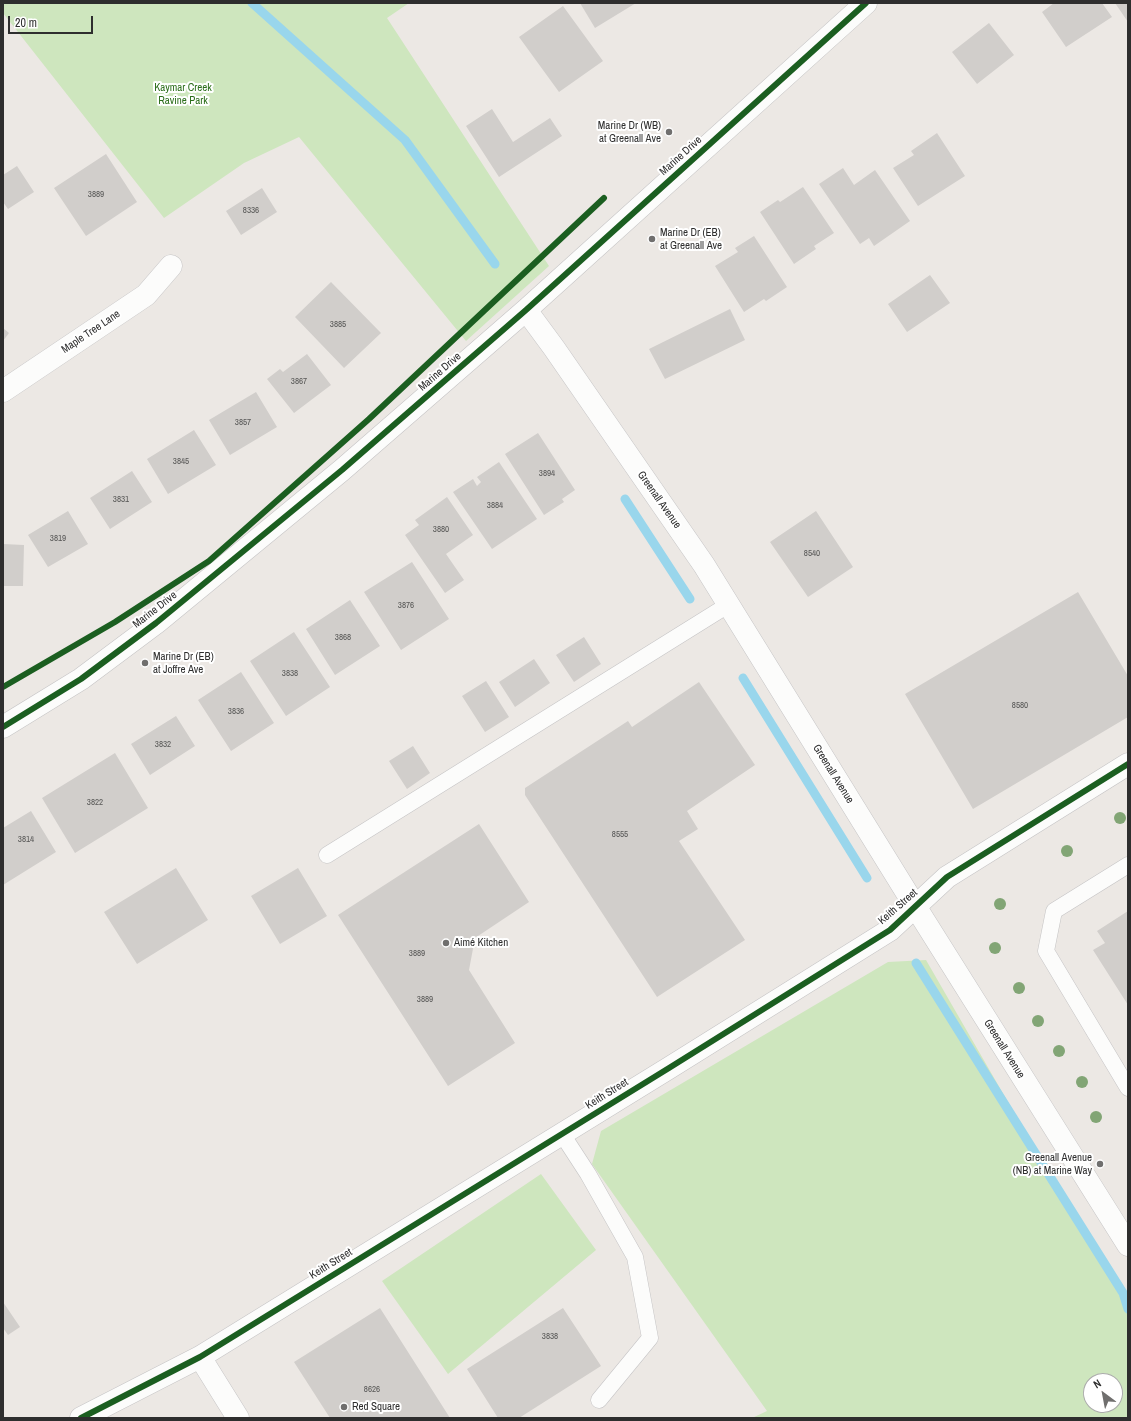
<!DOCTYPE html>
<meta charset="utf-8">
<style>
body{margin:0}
#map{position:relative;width:1131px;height:1421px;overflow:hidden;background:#ece8e4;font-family:"Archivo Narrow",sans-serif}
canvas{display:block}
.frame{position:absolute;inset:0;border:4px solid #2e2e2e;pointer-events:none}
.north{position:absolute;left:1083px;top:1373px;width:40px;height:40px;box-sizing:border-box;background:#fff;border:1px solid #ababab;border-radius:50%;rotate:328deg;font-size:11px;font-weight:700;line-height:16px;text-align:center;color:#2e2e2e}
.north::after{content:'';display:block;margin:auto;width:14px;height:18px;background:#706f6e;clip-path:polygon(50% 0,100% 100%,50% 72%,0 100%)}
.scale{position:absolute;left:8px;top:16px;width:85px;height:18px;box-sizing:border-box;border:2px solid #2e2e2e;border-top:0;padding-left:5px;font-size:12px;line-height:14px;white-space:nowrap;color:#2e2e2e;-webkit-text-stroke:3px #fff;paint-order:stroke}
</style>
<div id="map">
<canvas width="1131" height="1421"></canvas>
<div class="frame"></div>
<div class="north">N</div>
<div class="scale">20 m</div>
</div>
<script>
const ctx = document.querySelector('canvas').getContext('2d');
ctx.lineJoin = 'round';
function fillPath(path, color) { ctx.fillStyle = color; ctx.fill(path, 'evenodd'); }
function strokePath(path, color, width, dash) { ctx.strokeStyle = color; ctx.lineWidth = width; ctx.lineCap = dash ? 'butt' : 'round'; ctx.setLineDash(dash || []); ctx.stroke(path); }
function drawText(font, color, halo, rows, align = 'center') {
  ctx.font = font + ' "Archivo Narrow",sans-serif'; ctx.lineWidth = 4; ctx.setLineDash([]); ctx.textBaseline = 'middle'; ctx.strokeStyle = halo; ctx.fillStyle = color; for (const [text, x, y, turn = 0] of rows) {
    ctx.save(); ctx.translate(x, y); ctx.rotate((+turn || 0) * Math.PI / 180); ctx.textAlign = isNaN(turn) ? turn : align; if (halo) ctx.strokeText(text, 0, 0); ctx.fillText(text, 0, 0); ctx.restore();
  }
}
const green = new Path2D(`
 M3,3H409L387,18L549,266L466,341L299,137L244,163L164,218L3,13Z
 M926,960L1128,1310V1418H752L767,1411L592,1164L601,1131L888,962ZM1091,1381H1115V1405H1091Z
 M541,1174L596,1250L448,1374L382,1281Z`);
const stream = new Path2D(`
 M252,3L405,140L495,264
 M625,499L690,599
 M743,678L867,878
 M916,963L1123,1293L1128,1309`);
const building = new Path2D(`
 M580,3H636L595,28Z
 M1054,3H1102L1112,17L1066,47L1042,12Z
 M1115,3H1128V22Z
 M563,6L603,61L559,92L519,37Z
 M989,23L1014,55L977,84L952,52Z
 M492,109L513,142L550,118L562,136L499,177L466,126Z
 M937,133L965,176L918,206L893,168L914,155L911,151Z
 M106,154L137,202L86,236L54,188Z
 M17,166L34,192L8,209L3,202V175Z
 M843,168L854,185L875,170L910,221L874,246L869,238L860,244L819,184Z
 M803,187L834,233L814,246L816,249L794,264L760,212L778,200L780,202Z
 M262,188L277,212L241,235L226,211Z
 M754,236L787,287L766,301L764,299L744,312L715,266L738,252L735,248Z
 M930,275L950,303L907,332L888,304Z
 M331,282L381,333L344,368L295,317Z
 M730,309L745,340L665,379L649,349Z
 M3,328L9,333L3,341Z
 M307,354L331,385L294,413L267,379L280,369L283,372Z
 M256,392L277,427L230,455L209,420Z
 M194,430L216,465L168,494L147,459Z
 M538,433L575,490L562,499L564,502L544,515L505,454Z
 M499,462L537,519L492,549L453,492L473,479L477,486L481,482L477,477Z
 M132,471L152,502L110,529L90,498Z
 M447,497L473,535L446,554L464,580L445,593L405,535L419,525L415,520Z
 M68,511L88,544L48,567L28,535Z
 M816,511L853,567L808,597L770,542Z
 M3,544L24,545L23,586H3Z
 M412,562L449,619L401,650L364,592Z
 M1078,592L1128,676V717L973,809L905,694Z
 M350,600L380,646L335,675L306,629Z
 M294,632L330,687L286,716L250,661Z
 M584,637L601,664L574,682L556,655Z
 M534,659L550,683L515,707L499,682Z
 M241,672L274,723L231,751L198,700Z
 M486,681L509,717L485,732L462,696Z
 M699,682L755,765L687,811L698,829L679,841L745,940L657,997L525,795V788L628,721L632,727Z
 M176,716L195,746L150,775L131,744Z
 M413,746L430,773L407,789L389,761Z
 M115,753L148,808L75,853L42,798Z
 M31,811L56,852L3,885V828Z
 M479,824L529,902L475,938L469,970L515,1043L448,1086L338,915Z
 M176,868L208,920L137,964L104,912Z
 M298,868L327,916L280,944L251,896Z
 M1128,911V1005L1093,950L1105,943L1097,931Z
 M3,1302L20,1327L8,1335L3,1328Z
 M380,1308L450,1418H330L294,1362Z
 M563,1308L601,1366L519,1418H498L467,1369Z`);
const lane = new Path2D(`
 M327,855L728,605
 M1128,865L1054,911L1046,951L1128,1088
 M562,1134L588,1174L635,1257L650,1338L599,1400`);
const street = new Path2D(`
 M3,391L146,295L171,266
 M200,1357L238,1418
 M81,1418L200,1357L669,1068L890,930L947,877L1128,764`);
const secondary = new Path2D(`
 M526,310L554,348L704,565L915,906L1128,1245
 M3,727L81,679L156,623L342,470L526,310L866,3`);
const cycleway = new Path2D(`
 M3,687L115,622L209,561L369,419L604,198
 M3,727L81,679L156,623L342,470L526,310L866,3
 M81,1418L200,1357L669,1068L890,930L947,877L1128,764`);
const trees = [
 [1120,818],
 [1067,851],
 [1000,904],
 [995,948],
 [1019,988],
 [1038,1021],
 [1059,1051],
 [1082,1082],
 [1096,1117]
];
const markers = [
 [669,132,4,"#706f6e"],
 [652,239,4,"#706f6e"],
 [145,663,4,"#706f6e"],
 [446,943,4,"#706f6e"],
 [1100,1164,4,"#706f6e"],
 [344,1407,4,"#706f6e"]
];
const numberNames = [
 ["3889",96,195],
 ["8336",251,211],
 ["3885",338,325],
 ["3867",299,382],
 ["3857",243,423],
 ["3845",181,462],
 ["3894",547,474],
 ["3831",121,500],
 ["3884",495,506],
 ["3880",441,530],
 ["3819",58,539],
 ["8540",812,554],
 ["3876",406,606],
 ["3868",343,638],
 ["3838",290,674],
 ["8580",1020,706],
 ["3836",236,712],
 ["3832",163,745],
 ["3822",95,803],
 ["8555",620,835],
 ["3814",26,840],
 ["3889",417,954],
 ["3889",425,1000],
 ["3838",550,1337],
 ["8626",372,1390]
];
const parkNames = [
 ["Kaymar Creek",183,88],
 ["Ravine Park",183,101]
];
const poiNames = [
 ["Marine Dr (WB)",661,126,"right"],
 ["at Greenall Ave",661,139,"right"],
 ["Marine Dr (EB)",660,233],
 ["at Greenall Ave",660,246],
 ["Marine Dr (EB)",153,657],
 ["at Joffre Ave",153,670],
 ["Aimé Kitchen",454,943],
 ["Greenall Avenue",1092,1158,"right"],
 ["(NB) at Marine Way",1092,1171,"right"],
 ["Red Square",352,1407]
];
const streetNames = [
 ["Marine Drive",681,156,-42],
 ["Maple Tree Lane",91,332,-34],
 ["Marine Drive",440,372,-41],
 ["Greenall Avenue",659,500,55],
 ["Marine Drive",155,610,-38],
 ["Greenall Avenue",833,774,58],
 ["Keith Street",898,907,-41],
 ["Greenall Avenue",1004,1049,58],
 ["Keith Street",607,1094,-32],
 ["Keith Street",331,1264,-32]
];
fillPath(green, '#cee6be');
strokePath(stream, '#99d6ec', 9);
fillPath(building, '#d1cecb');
strokePath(lane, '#c5c4c5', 17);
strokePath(street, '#c5c4c5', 23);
strokePath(secondary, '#c5c4c5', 23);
strokePath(lane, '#fcfcfb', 16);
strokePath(street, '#fcfcfb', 22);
strokePath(secondary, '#fcfcfb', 22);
strokePath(cycleway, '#1b5e20', 6);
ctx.fillStyle = '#82a575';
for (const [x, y] of trees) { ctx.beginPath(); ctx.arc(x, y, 6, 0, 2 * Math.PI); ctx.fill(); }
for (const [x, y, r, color] of markers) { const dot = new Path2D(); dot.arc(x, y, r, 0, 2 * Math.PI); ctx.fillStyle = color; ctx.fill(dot); strokePath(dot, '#fff', 1.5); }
drawText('9px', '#585857', null, numberNames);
drawText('11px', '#2c6e1b', '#fff', parkNames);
drawText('11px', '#2e2e2e', '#fff', poiNames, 'left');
drawText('11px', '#2e2e2e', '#fff', streetNames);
</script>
